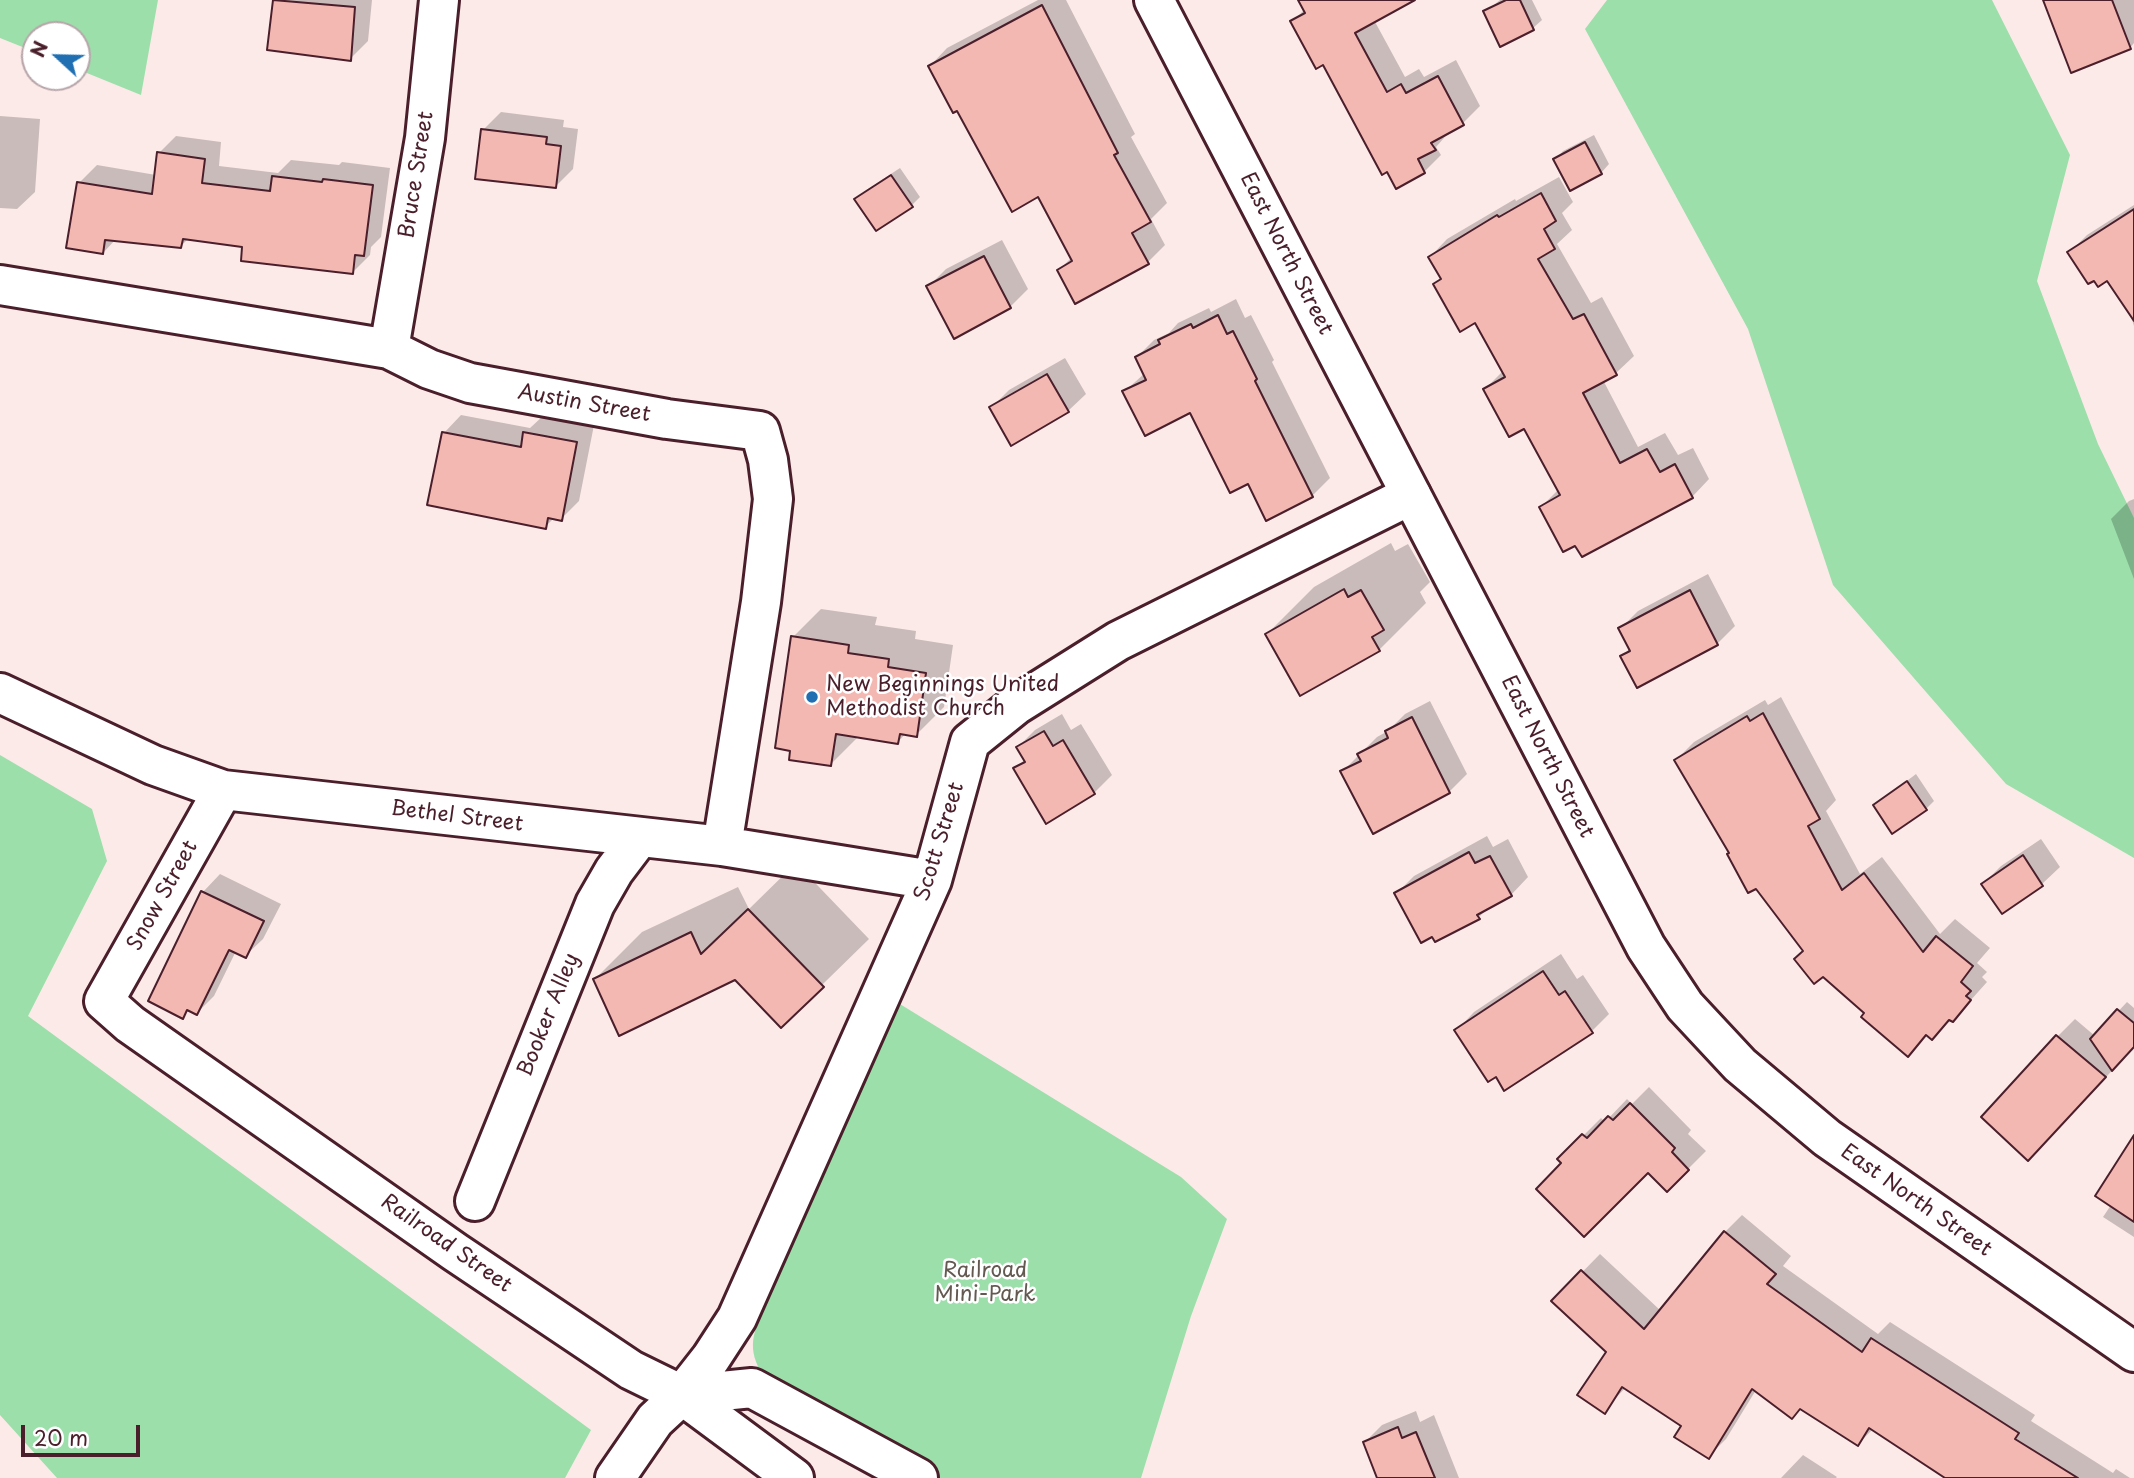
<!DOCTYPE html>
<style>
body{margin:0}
#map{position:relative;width:2134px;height:1478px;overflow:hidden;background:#fceae8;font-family:"Playpen Sans",sans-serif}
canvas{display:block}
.north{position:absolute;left:21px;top:21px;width:70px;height:70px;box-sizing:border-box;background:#fff;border:2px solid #b7a5aa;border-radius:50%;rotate:292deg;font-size:19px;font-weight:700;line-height:28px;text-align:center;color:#4a1f2b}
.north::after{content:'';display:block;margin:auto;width:24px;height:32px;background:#1f6fb2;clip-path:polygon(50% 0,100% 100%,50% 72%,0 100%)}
.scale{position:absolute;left:21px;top:1425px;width:119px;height:32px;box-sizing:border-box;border:4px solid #4a1f2b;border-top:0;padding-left:9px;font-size:21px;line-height:24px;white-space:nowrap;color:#4a1f2b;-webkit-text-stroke:5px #fff;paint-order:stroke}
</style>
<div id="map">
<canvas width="2134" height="1478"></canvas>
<div class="north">N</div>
<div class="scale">20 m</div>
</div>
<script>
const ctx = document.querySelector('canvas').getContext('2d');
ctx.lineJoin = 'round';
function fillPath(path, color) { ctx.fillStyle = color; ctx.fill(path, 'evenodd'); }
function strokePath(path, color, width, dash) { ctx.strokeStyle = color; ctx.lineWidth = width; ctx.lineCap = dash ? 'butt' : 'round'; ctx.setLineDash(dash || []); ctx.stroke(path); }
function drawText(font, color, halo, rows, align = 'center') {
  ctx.font = font + ' "Playpen Sans",sans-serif'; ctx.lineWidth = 5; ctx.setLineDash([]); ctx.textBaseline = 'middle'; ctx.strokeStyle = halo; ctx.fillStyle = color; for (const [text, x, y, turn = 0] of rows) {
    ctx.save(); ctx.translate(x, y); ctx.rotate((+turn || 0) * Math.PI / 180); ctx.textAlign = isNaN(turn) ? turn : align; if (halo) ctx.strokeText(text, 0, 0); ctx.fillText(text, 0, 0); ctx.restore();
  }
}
const green = new Path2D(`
 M0,0H158L141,95L77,69V35H35V52L0,38Z
 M1607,0H1992L2070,155L2037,281L2098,444L2134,518V858L2006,784L1833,585L1748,329L1585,29Z
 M0,755L92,809L107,861L28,1016L591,1430L565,1478H57L0,1415Z
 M895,1001L1181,1177L1227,1219L1191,1316L1141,1478H932L764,1377C745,1347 754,1334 765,1302Z`);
const shadow = new Path2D(`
 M274,0H372L368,41L350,59L269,48Z
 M1038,0H1066L1135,134L1131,137L1167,203L1151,219L1165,245L1148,262L1059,270L1072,257L1039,195L958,109L930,66L947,48Z
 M1300,0H1407L1374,20L1405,77L1419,69L1424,77L1456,60L1480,106L1463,123L1451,130L1436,147L1441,155L1424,172L1324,62L1292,22L1305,9Z
 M1500,0H1532L1542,20L1533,28L1501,44L1485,12Z
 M2045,0H2134V43L2130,48Z
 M501,112L564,120L563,127L578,129L573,169L556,186L483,130Z
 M0,116L40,119L35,192L17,209L0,208Z
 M1594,135L1609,164L1601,173L1555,160L1563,151Z
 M176,136L221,142L219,166L278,173L291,160L339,165L342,162L390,168L381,237L371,247L370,255L353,272L244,246L189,238L181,246L116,239L103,253L79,183L97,165L156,175L159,153Z
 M900,168L920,197L911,206L857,199L865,191Z
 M1559,177L1573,202L1562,213L1572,230L1557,244L1591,303L1602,297L1634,356L1616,373L1603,380L1638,447L1665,433L1678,455L1693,448L1709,479L1692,497L1576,543L1541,507L1559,489L1525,426L1485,389L1503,371L1476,321L1435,284L1442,278L1430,257L1447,239L1515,199L1516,201Z
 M2134,205V326L2129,310L2108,278L2070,252L2087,235Z
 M1002,240L1028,289L1010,307L928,287L946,269Z
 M1236,299L1245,318L1251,315L1274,360L1272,362L1330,478L1312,496L1267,518L1249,482L1190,411L1124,392L1145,373L1137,357L1154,340L1169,333L1178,323L1209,308L1211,312Z
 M1065,358L1086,394L1068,411L991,408L1009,390Z
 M461,415L530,428L543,416L594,425L579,501L561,519L555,517L545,527L444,433Z
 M2134,499V579L2111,519L2129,501Z
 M1391,543L1395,551L1408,544L1430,582L1420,592L1426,603L1379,650L1267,634L1314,587Z
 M1708,574L1735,626L1717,644L1623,656L1630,648L1620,629L1638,611Z
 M821,609L877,617L875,625L916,631L915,639L953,645L944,707L916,735L906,733L898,742L859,736L831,764L793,637Z
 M1781,697L1836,800L1826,811L1860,874L1882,857L1940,934L1955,919L1990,948L1977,963L1987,972L1982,977L1987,982L1953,1020L1951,1019L1932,1037L1928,1034L1908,1054L1805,950L1731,853L1676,760L1694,742L1765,700L1768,705Z
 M1430,701L1467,774L1449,792L1342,772L1377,737L1388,731L1405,714Z
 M1062,714L1071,730L1081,724L1112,775L1094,793L1047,821L1016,769L1025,759L1018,747L1035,730Z
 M1916,774L1934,801L1926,809L1875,805Z
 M1487,836L1493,847L1508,839L1528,877L1511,895L1490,906L1479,917L1435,940L1397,893L1414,876Z
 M2041,839L2060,867L2042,884L2003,912L1983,884L2001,866Z
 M796,863L869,939L781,1025L735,978L595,979L642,932L738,887L749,909Z
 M220,874L281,904L263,939L245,956L236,951L214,996L197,1013L190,1009L182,1017L150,1000L203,892Z
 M1561,954L1577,979L1583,975L1609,1014L1592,1031L1496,1075L1457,1030L1474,1012Z
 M2127,1002L2134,1008V1034L2120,1062L2046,1142L2057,1037L2075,1019L2095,1036Z
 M1649,1087L1691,1130L1688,1134L1706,1151L1667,1190L1648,1170L1564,1163L1560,1159L1601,1118L1605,1122L1627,1099L1632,1104Z
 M2134,1138V1237L2103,1217L2111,1205Z
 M1742,1215L1791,1256L1783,1266L1878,1334L1890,1322L2035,1415L2031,1421L2113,1473L2116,1469L2130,1478H1948L1873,1429L1858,1444L1802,1408L1792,1417L1756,1390L1726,1439L1709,1456L1683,1426L1626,1387L1604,1411L1608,1351L1554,1301L1600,1254L1661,1311L1725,1232Z
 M1416,1411L1420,1422L1434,1415L1459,1478H1379L1365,1442L1382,1425Z
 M1803,1455L1837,1477L1836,1478H1781Z`);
const building = new Path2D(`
 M273,0L355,7L351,61L267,50Z
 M1298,0H1415L1355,33L1387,92L1401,84L1406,93L1438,76L1464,125L1431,143L1436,150L1418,159L1425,173L1396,189L1387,172L1382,175L1323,65L1316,69L1290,21L1305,13Z
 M1506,0H1520L1534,30L1500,47L1483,11Z
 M2043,0H2112L2131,49L2071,73Z
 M1042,5L1118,153L1114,155L1151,222L1132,233L1149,264L1075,304L1057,270L1072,261L1038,197L1012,212L957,111L953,113L928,66Z
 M481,129L547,137L546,144L561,146L556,188L475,179Z
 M1585,142L1602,174L1570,191L1553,159Z
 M157,152L205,159L202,183L270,191L272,176L322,182L323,179L373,185L364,256L355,255L353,274L241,261L242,247L183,239L181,248L105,240L103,254L66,248L77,182L152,194Z
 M891,175L913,207L876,231L854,199Z
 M1541,193L1556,221L1544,229L1555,249L1538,259L1573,319L1584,314L1617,375L1583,393L1620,463L1647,449L1660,472L1675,464L1693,498L1582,557L1575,546L1563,552L1539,507L1560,495L1524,429L1509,437L1483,389L1505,377L1475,323L1460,332L1433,284L1441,279L1428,257L1497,215L1499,217Z
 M2134,209V321L2107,281L2098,287L2094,281L2088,284L2067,252Z
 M984,256L1011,308L954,339L926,286Z
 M1218,315L1227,334L1233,331L1257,379L1255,381L1313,497L1266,521L1248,484L1230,493L1190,413L1145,436L1122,391L1146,380L1135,357L1160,344L1158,340L1191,324L1193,328Z
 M1047,374L1069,412L1011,446L989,407Z
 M442,432L521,447L523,432L577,442L562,521L548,518L546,529L427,505Z
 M1344,589L1348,597L1361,590L1384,630L1372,637L1380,651L1300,696L1265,634Z
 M1690,590L1718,645L1637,688L1620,656L1630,651L1618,628Z
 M791,636L849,645L848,653L889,659L888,667L926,673L917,737L900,734L898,744L836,734L831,766L789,760L790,751L775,748Z
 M1763,713L1820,819L1808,826L1842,890L1864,873L1923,952L1936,936L1973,966L1961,982L1971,991L1966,996L1971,1000L1953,1022L1949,1020L1932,1040L1926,1035L1908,1057L1861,1017L1864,1013L1823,977L1814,984L1794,959L1803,951L1756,889L1748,893L1727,854L1729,853L1674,760L1747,716L1750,721Z
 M1412,717L1450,793L1373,834L1340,771L1361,761L1357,754L1388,738L1385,731Z
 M1044,731L1053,746L1063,740L1095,794L1046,824L1013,768L1025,762L1016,747Z
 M1907,781L1927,810L1892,834L1873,805Z
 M1469,852L1475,863L1490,856L1512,896L1477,915L1480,919L1435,942L1432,937L1421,943L1394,893Z
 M2023,855L2043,886L2002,914L1981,884Z
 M201,891L264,921L246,958L229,950L197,1015L187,1010L183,1019L148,1001Z
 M748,909L824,987L781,1028L735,980L619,1036L593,979L691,932L701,954Z
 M1543,971L1559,995L1565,991L1593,1033L1504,1091L1496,1077L1488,1082L1454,1030Z
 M2117,1009L2134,1023V1047L2112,1071L2090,1039Z
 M2056,1035L2106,1077L2028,1161L1981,1117Z
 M1630,1103L1675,1148L1672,1152L1689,1170L1667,1192L1648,1173L1584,1237L1536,1189L1561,1163L1557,1159L1582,1134L1587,1138L1608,1116L1613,1120Z
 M2134,1135V1222L2095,1196Z
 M1724,1231L1776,1274L1767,1284L1862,1352L1871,1338L2019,1433L2015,1439L2078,1478H1945L1869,1428L1858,1446L1800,1409L1792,1419L1752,1389L1709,1459L1674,1437L1681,1426L1622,1387L1605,1414L1577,1395L1606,1352L1551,1301L1581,1270L1644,1329Z
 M1398,1427L1402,1438L1416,1432L1435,1478H1377L1363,1442Z`);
const minor = new Path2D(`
 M0,285L389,349L429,369L470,383L667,419L760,431L768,460L773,499L761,602L722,846
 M389,349L425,138L439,0
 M0,693L153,765L223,790L722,846L932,880
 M223,790L104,1001L130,1024L455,1252L631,1370L682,1395L794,1478
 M475,1201L595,904L614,871L639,838
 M682,1395L752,1388L918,1478
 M615,1478L655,1420L682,1395L711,1358L737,1318L932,880L970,742L1016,705L1118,641L1411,495`);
const secondary = new Path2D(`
 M1154,0L1646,947L1685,1006L1740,1065L1827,1138L2134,1352`);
const markers = [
 [812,697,7,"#1f6fb2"]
];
const streetNames = [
 ["Bruce Street",417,175,-81],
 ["East North Street",1286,254,63],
 ["Austin Street",584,404,10],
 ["East North Street",1547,757,63],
 ["Bethel Street",457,817,7],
 ["Scott Street",940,842,-73],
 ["Snow Street",163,896,-61],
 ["Booker Alley",549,1015,-68],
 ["East North Street",1916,1201,35],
 ["Railroad Street",446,1244,35]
];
const poiNames = [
 ["New Beginnings United",826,685],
 ["Methodist Church",826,709]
];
const parkNames = [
 ["Railroad",985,1271],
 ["Mini-Park",985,1295]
];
fillPath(green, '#9cdfab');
fillPath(shadow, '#0003');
fillPath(building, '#f4b8b3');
strokePath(building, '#4a1f2b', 2);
strokePath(minor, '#4a1f2b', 44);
strokePath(secondary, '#4a1f2b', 44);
strokePath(minor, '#fff', 38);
strokePath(secondary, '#fff', 38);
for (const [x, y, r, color] of markers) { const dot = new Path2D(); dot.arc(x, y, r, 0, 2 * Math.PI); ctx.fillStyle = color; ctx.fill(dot); strokePath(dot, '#fff', 2.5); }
drawText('21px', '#4a1f2b', '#fff', streetNames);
drawText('21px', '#4a1f2b', '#fff', poiNames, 'left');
drawText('21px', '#635951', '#fff', parkNames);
</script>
